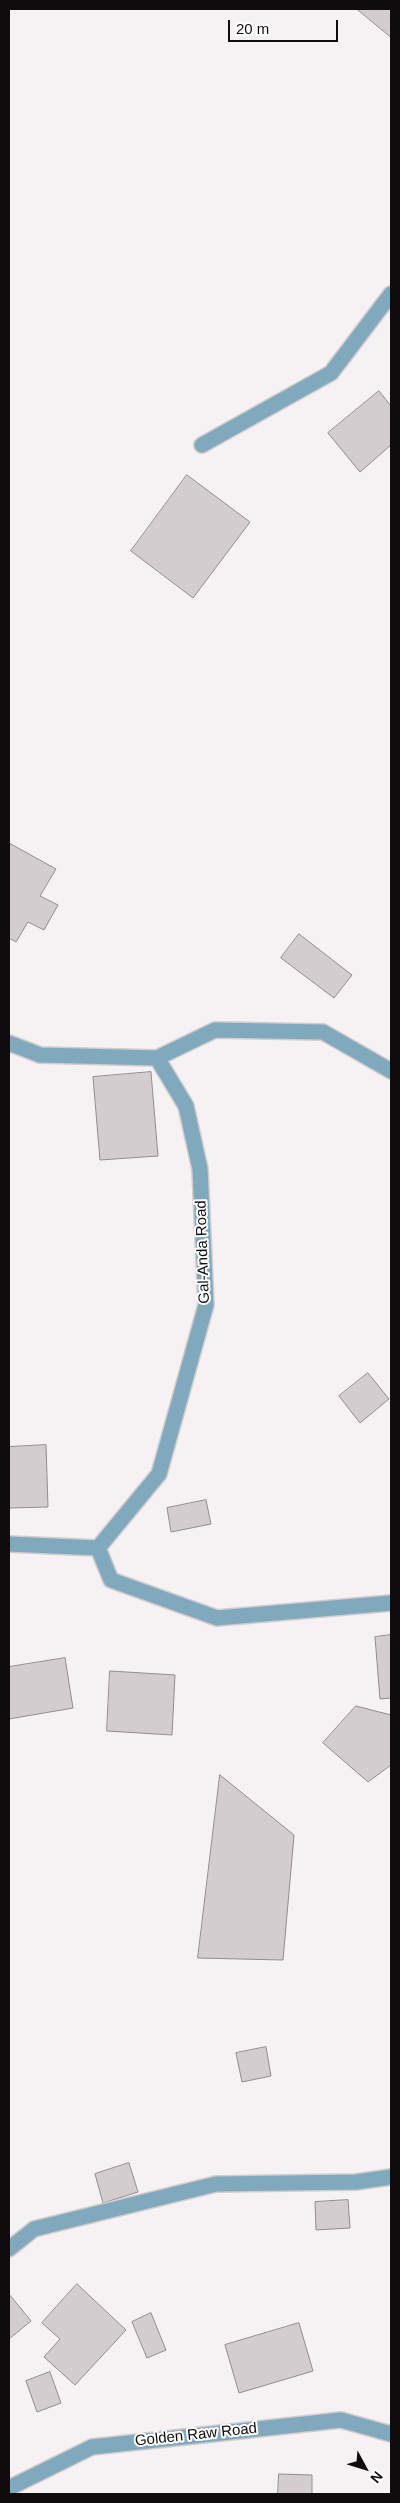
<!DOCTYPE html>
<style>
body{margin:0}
#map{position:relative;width:400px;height:2503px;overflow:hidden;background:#f6f1f2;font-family:Arial,sans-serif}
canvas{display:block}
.frame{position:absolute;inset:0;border:10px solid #0e0c0c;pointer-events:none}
.north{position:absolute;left:340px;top:2443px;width:50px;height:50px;-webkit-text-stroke:4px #fff;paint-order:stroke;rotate:129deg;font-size:14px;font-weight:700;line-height:20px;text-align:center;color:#0e0c0c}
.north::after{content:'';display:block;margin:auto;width:18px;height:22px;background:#0e0c0c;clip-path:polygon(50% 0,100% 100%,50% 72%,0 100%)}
.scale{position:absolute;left:228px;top:20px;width:110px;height:22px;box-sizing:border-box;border:2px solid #0e0c0c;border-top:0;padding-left:6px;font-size:15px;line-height:18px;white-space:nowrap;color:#0e0c0c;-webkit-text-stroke:4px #fff;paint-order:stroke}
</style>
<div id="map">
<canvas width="400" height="2503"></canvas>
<div class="frame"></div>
<div class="north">N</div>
<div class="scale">20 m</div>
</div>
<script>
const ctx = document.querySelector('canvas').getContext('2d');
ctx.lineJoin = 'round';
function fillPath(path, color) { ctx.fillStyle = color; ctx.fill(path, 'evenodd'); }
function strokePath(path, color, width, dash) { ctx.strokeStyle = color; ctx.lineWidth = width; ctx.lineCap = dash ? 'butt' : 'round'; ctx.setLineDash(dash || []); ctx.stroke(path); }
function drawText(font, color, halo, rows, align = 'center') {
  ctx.font = font + ' Arial,sans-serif'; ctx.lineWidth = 4; ctx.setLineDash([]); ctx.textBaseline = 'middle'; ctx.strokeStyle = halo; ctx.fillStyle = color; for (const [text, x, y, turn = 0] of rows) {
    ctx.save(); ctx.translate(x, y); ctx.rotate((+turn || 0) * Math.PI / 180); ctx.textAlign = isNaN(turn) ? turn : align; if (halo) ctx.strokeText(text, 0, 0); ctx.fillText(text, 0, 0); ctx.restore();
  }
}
const building = new Path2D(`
 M357,9H391V37Z
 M379,391L391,406V445L360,472L328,433Z
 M187,475L250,522L193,598L131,551Z
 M9,843L56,869L40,896L58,905L44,930L28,922L16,942L9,938Z
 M299,934L352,975L334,998L281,958Z
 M151,1072L158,1156L100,1160L93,1077Z
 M368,1373L389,1399L360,1423L339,1396Z
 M46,1445L48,1507L9,1508V1447Z
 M206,1500L211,1524L171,1532L167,1508Z
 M391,1635V1698L380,1699L375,1637Z
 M65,1658L73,1708L9,1719V1667Z
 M110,1671L175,1675L172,1735L107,1731Z
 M356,1706L391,1715V1765L368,1782L323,1743Z
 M220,1775L294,1835L283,1960L198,1958Z
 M266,2047L271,2076L242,2082L236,2053Z
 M129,2163L138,2192L103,2203L95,2174Z
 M348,2200L350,2228L316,2230L315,2202Z
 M77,2284L126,2330L75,2385L44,2357L60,2339L42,2323Z
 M9,2294L31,2321L9,2339Z
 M151,2313L166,2350L147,2358L132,2322Z
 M299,2323L313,2371L239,2393L225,2345Z
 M50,2372L61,2403L37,2412L26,2381Z
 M279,2474L312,2475V2494H278Z`);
const service = new Path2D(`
 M202,445L331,373L391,294
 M157,1058L215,1030L323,1032L391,1071
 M98,1548L111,1580L217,1618L391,1603
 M9,2249L34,2229L216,2184L356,2182L391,2177`);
const minor = new Path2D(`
 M9,1043L40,1055L157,1058L186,1106L200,1169L206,1305L159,1474L98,1548L9,1544
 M9,2488L92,2447L341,2420L391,2434`);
const streetNames = [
 ["Gal-Anda Road",203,1252,-92],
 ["Golden Raw Road",196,2435,-6]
];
fillPath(building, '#d3cdcf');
strokePath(building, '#918c8d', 1);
strokePath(service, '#d1cccd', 18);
strokePath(minor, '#d1cccd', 18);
strokePath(service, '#80a9be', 15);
strokePath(minor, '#80a9be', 15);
drawText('15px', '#0e0c0c', '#fff', streetNames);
</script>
